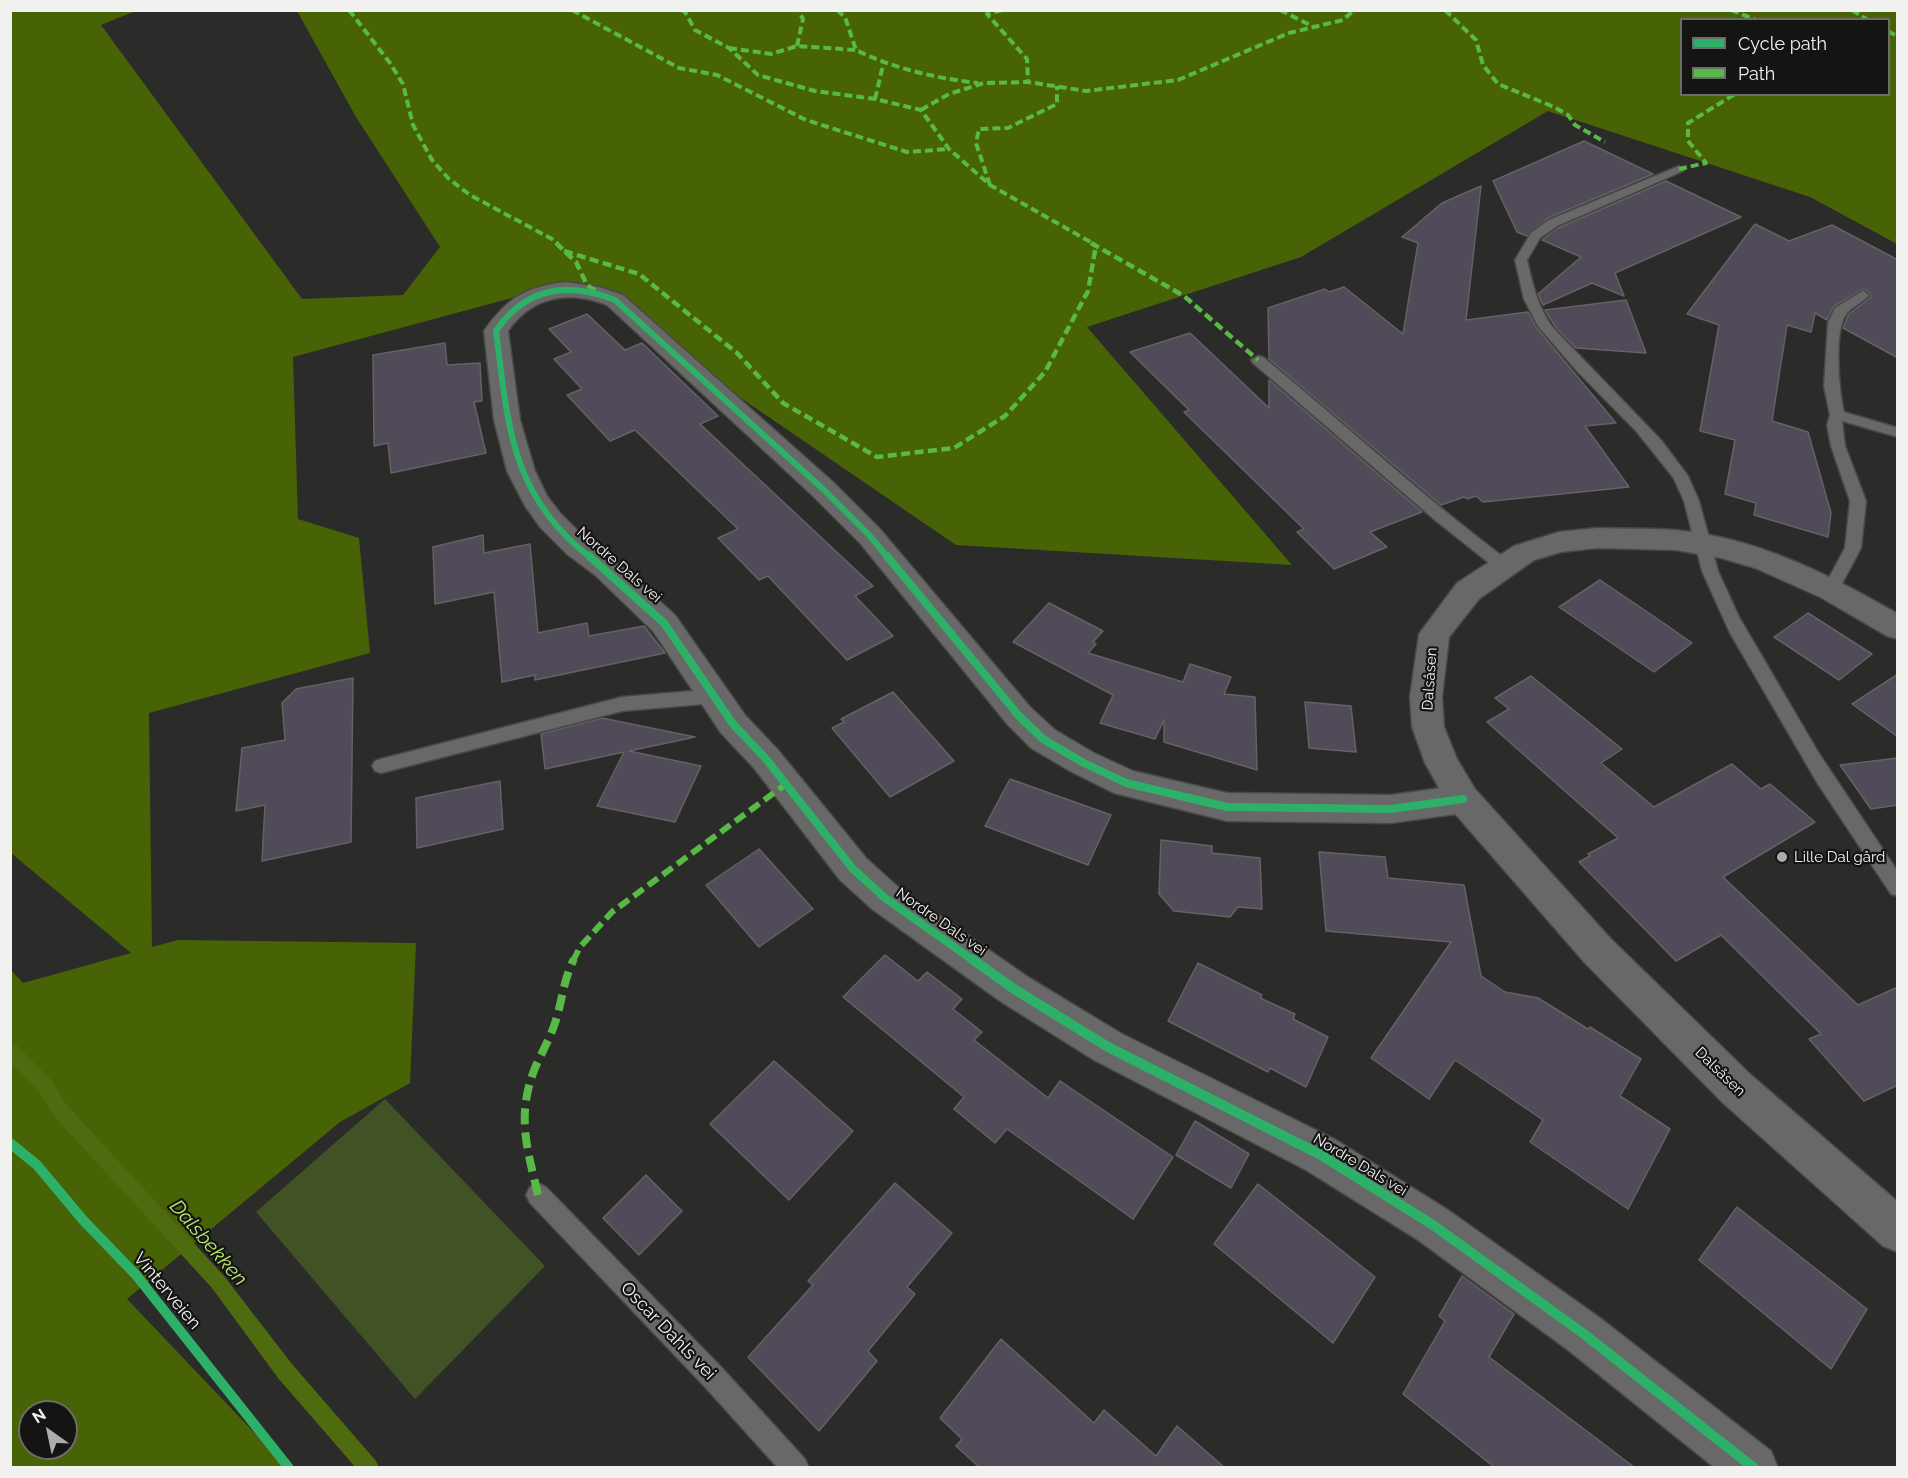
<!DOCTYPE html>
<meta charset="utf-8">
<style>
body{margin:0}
#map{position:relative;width:1908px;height:1478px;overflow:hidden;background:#2b2b2a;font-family:Raleway,sans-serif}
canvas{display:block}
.frame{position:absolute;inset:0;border:12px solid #f1f2f0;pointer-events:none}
.legend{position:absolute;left:1680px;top:18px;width:210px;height:78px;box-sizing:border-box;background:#141413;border:2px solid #6c6d6b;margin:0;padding:8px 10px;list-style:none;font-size:18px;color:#f1f2f0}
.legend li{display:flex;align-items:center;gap:12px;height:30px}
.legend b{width:30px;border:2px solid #6c6d6b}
.north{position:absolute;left:18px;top:1400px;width:60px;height:60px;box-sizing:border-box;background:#141413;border:2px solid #6c6d6b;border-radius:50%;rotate:327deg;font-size:16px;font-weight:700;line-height:24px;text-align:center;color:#f1f2f0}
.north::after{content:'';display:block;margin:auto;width:21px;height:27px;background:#acacab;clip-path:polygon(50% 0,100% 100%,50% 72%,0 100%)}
</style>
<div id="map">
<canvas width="1908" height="1478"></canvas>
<div class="frame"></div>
<ul class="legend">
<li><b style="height:8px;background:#2db169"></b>Cycle path</li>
<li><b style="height:8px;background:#58b947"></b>Path</li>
</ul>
<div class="north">N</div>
</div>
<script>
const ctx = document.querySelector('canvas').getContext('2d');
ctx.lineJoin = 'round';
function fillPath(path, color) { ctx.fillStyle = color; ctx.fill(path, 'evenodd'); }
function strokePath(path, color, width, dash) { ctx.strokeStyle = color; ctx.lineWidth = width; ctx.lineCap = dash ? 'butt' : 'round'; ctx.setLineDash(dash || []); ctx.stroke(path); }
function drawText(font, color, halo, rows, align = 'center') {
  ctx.font = font + ' Raleway,sans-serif'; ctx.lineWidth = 4.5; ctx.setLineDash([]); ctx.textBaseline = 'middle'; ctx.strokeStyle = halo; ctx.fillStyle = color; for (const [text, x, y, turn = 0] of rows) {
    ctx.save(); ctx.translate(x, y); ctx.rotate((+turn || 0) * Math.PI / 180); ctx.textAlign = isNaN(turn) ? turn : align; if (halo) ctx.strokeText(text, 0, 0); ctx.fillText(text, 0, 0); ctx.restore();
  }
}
const green = new Path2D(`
 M385,1099L545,1266L415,1399L256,1212Z`);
const forest = new Path2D(`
 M11,11H136L101,25L302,299L403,295L440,247L356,117L297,11H1897V244L1810,197L1548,111L1301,257L1087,327L1292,565L956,545L571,282L293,357L298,519L359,538L370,653L149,713L152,947L178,940L416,943L410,1083L340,1122L127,1299L287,1467H11L10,969L23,983L131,953L11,853ZM1682,20H1888V94H1682ZM30,1412H66V1448H30Z`);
const stream = new Path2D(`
 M10,1043L16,1045L51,1080L66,1104L224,1276L292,1364L376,1461L379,1468H356L278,1378L212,1288L54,1116L39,1092L10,1062Z`);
const building = new Path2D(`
 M1584,141L1653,174L1548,218L1527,236L1517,232L1493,181Z
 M1666,181L1741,217L1615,273L1624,296L1592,283L1543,305L1538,294L1581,257L1542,240L1558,228Z
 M1481,186L1466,320L1528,312L1536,327L1616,423L1585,426L1629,487L1483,502L1476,496L1467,499L1464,497L1441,505L1269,359L1268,308L1325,289L1329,292L1344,287L1403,334L1418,243L1402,237L1442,203Z
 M1755,224L1789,241L1832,225L1898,260V358L1843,328L1849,314L1871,297L1870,293L1864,289L1834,306L1827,320L1815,313L1811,332L1787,325L1772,421L1808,432L1831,513L1828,537L1754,515L1756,503L1725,494L1735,440L1700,431L1719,325L1687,314Z
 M1626,300L1646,353L1576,348L1557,329L1545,310Z
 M587,314L625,350L642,343L718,416L700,424L873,586L855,596L893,636L847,660L768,576L759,580L718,538L738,529L635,430L610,441L567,395L582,389L554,359L571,352L549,329Z
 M1190,333L1269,408V380L1422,512L1370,532L1387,547L1334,569L1297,532L1304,529L1184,412L1189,410L1130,352Z
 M445,343L447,365L480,363L482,401L474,402L486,453L391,473L388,443L374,446L373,355Z
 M483,535L484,553L530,544L538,633L587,623L589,636L644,626L665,653L535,680V675L502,682L494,592L435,604L433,547Z
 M1600,580L1665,624L1692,643L1654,672L1559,607Z
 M1049,603L1103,631L1093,642L1096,644L1088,653L1183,682L1190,664L1231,677L1224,694L1255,697L1257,770L1164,742V720L1155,739L1100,723L1113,695L1013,642Z
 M1808,613L1872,654L1839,680L1774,637Z
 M1898,674V737L1852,704Z
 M1531,676L1622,749L1601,763L1654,807L1732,764L1761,789L1770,784L1815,822L1723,877L1858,1005L1898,987V1085L1864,1101L1809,1039L1821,1034L1721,935L1676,961L1579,862L1590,856L1588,854L1618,838L1487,722L1509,709L1495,698Z
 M353,678L351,842L262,861L265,805L236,811L242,748L285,740L282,703L296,689Z
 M893,692L954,761L890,797L832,728L844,722L841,719Z
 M1305,702L1351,706L1356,752L1309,748Z
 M602,718L695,737L629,751L701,766L675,822L597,806L624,752L545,769L541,734Z
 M1898,758V805L1871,809L1840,765Z
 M1010,779L1111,815L1088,865L985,826Z
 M500,781L503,829L417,848L416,798Z
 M1161,840L1212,846V853L1260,858L1262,909L1238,907L1230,917L1174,911L1159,894Z
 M759,849L813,909L759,947L706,885Z
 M1319,852L1385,857L1388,878L1464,885L1481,976L1505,992L1538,998L1588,1029L1590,1027L1641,1059L1620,1096L1670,1129L1628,1209L1530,1142L1543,1120L1455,1060L1429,1099L1371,1058L1451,942L1326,931Z
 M885,955L918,981L927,972L962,999L953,1009L982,1032L974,1040L1048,1098L1060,1081L1173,1157L1133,1219L1007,1129L995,1143L954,1109L964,1097L843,997Z
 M1198,963L1262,995L1260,998L1295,1014L1293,1019L1328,1037L1306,1087L1270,1068L1268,1072L1168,1021Z
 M774,1061L853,1131L789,1200L710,1124Z
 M1195,1121L1249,1154L1231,1188L1176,1155Z
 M646,1175L682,1211L639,1255L603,1218Z
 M895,1183L952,1233L907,1287L915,1294L868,1351L877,1361L819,1431L748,1357L813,1285L808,1281Z
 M1258,1184L1375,1277L1333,1343L1214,1244Z
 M1737,1207L1867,1309L1831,1369L1699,1260Z
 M1462,1276L1514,1314L1489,1357L1634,1467H1494L1403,1394L1445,1321L1439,1316Z
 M1001,1339L1094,1423L1104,1410L1156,1456L1177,1426L1224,1467H979L956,1446L962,1439L940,1418Z`);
const lane = new Path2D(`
 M1679,166L1685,169L1683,171L1557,226L1540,238L1527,260C1533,286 1538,309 1555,330L1661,440L1688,476L1699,501L1718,571L1739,617L1818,752L1898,872V896L1891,894L1818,784L1730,633L1702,571L1684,501L1673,477L1636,431L1576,370L1538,326L1524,299L1515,260L1531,233L1549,220Z
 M1863,291L1869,295C1863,303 1850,307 1845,316C1834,334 1839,391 1844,412L1898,428V437L1842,421L1845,446L1866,501L1861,548L1837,593H1825L1823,589L1845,548L1850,501L1831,446L1827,425L1830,415L1824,386L1828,323L1835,308Z
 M1258,356L1263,357C1346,425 1424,498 1510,562L1512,566L1510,570H1498L1435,520L1253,363L1251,360Z
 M716,689L722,691L725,696L722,701L716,703L622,711L381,773L375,771L372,766L375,761L381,759L622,697Z
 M538,1183L546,1187L723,1369L805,1459L809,1468H778L705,1387L530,1203L526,1195L530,1187Z`);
const street = new Path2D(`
 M565,282L599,287L623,295L833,482L880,529L1030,707L1055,730L1094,753L1133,771L1227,793L1391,795L1463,785L1475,789L1480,799L1475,809L1463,813L1391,823L1227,821L1114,793L1070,771L1031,748L1008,725L860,543L813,496L607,305C569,290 532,296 508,331L520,420L535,471L547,496L560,513L587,540L615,561L675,615L745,715L778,750L866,858L898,887L1028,977L1122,1034L1336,1140L1448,1210L1600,1318L1771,1451L1778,1468H1715L1568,1350L1418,1240L1306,1170L1094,1060L1000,1001L872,909L840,880L754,768L721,733L653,631L595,575L567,554L540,527L525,506L507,471L494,420L484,331C507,298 525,287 565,282Z`);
const secondary = new Path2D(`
 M1597,528C1623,529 1649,528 1675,530C1755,537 1829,574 1898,614V639L1887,636L1820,597L1755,568L1721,558L1676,550L1597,548L1561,552L1534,560L1479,599L1449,637L1442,697L1444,727L1457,759L1475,789L1611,939L1751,1075L1898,1202V1252L1883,1246L1723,1103L1585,963L1451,809L1425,763L1412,727L1410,697L1419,634L1457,583L1514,546L1559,532Z`);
const quietFar3 = new Path2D(`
 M349,10L390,63L403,84L413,125L432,160L449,179L470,195L552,239L558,244
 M572,10L679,68L717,75L806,120L907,152L949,149
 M681,10L685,12L695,30L729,48L758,75L815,91L875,99L921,110L949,149L990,185L1094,244
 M837,10L845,17L856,50C895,69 935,78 978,83
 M1002,10L987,14L1027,59L1028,82
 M1280,10L1314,27
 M1445,10L1476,40L1483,65L1498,84L1554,107L1568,115L1575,125L1605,142
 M1731,10L1756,20
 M1852,10L1868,20
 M1888,31L1898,37
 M797,46L803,19L798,10
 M729,48L771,54L797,46L856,50
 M875,99L883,65
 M921,110L949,94L984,83L1028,82L1086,91L1178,80L1289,33L1343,20L1354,10
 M1679,169L1706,163L1688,141V123L1735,94
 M990,185L976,143L979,129L1008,128L1057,104V86`);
const quietFar2 = new Path2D(`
 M556,243L576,262L587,285L596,291
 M1091,243L1184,296L1258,360
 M564,251L639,274L737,353L783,403L877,457L954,448L1005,416L1045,372L1088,291L1096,245`);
const quietFar1 = new Path2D(`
 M573,961L580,947L612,912L786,784`);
const quiet = new Path2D(`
 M538,1195C527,1147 516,1116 535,1068C541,1054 549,1040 554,1026C562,1004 563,980 574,959`);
const cyclewayFar2 = new Path2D(`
 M591,558C510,496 508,424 496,331C526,287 567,281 615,300L823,489L870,536L888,558`);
const cyclewayFar1 = new Path2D(`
 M589,556L664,623L733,724L766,759L853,869L885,898L974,961
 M887,556L1019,716L1043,739L1082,762L1126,783L1227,807L1391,809L1463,799`);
const cycleway = new Path2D(`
 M972,959L1014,989L1108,1047L1321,1155L1433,1225L1584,1334L1754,1468
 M10,1143L37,1165L83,1220L136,1275L289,1468`);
const markers = [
 [1782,857,6,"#acacab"]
];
const streetNames = [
 ["Nordre Dals vei",619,565,41],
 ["Dalsåsen",1430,679,-86],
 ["Nordre Dals vei",941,922,35],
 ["Dalsåsen",1720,1072,44],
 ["Nordre Dals vei",1360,1165,31]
];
const poiNames = [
 ["Lille Dal gård",1794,857]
];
const nearStreetnames = [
 ["Vinterveien",167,1291,50],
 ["Oscar Dahls vei",668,1331,46]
];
const nearWaternames = [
 ["Dalsbekken",208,1243,49]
];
fillPath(green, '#415324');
fillPath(forest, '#486206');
fillPath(stream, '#4e6c0f');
fillPath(building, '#504a59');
strokePath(building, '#636363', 1.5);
strokePath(lane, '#484847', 3);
strokePath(street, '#484847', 3);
strokePath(secondary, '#484847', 3);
fillPath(lane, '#676867');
fillPath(street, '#676867');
fillPath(secondary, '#676867');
strokePath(quietFar3, '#58b947', 4, [8, 4]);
strokePath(quietFar2, '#58b947', 4.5, [9, 4.5]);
strokePath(quietFar1, '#58b947', 6, [12, 6]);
strokePath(quiet, '#58b947', 8, [16, 8]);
strokePath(cyclewayFar2, '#2db169', 6);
strokePath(cyclewayFar1, '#2db169', 8);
strokePath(cycleway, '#2db169', 10);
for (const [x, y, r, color] of markers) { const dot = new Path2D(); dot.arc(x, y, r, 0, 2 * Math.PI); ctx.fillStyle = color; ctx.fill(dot); strokePath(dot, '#141413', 2); }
drawText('15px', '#f1f2f0', '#141413', streetNames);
drawText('15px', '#f1f2f0', '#141413', poiNames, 'left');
drawText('18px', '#f1f2f0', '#141413', nearStreetnames);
drawText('italic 20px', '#bae871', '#141413', nearWaternames);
</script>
